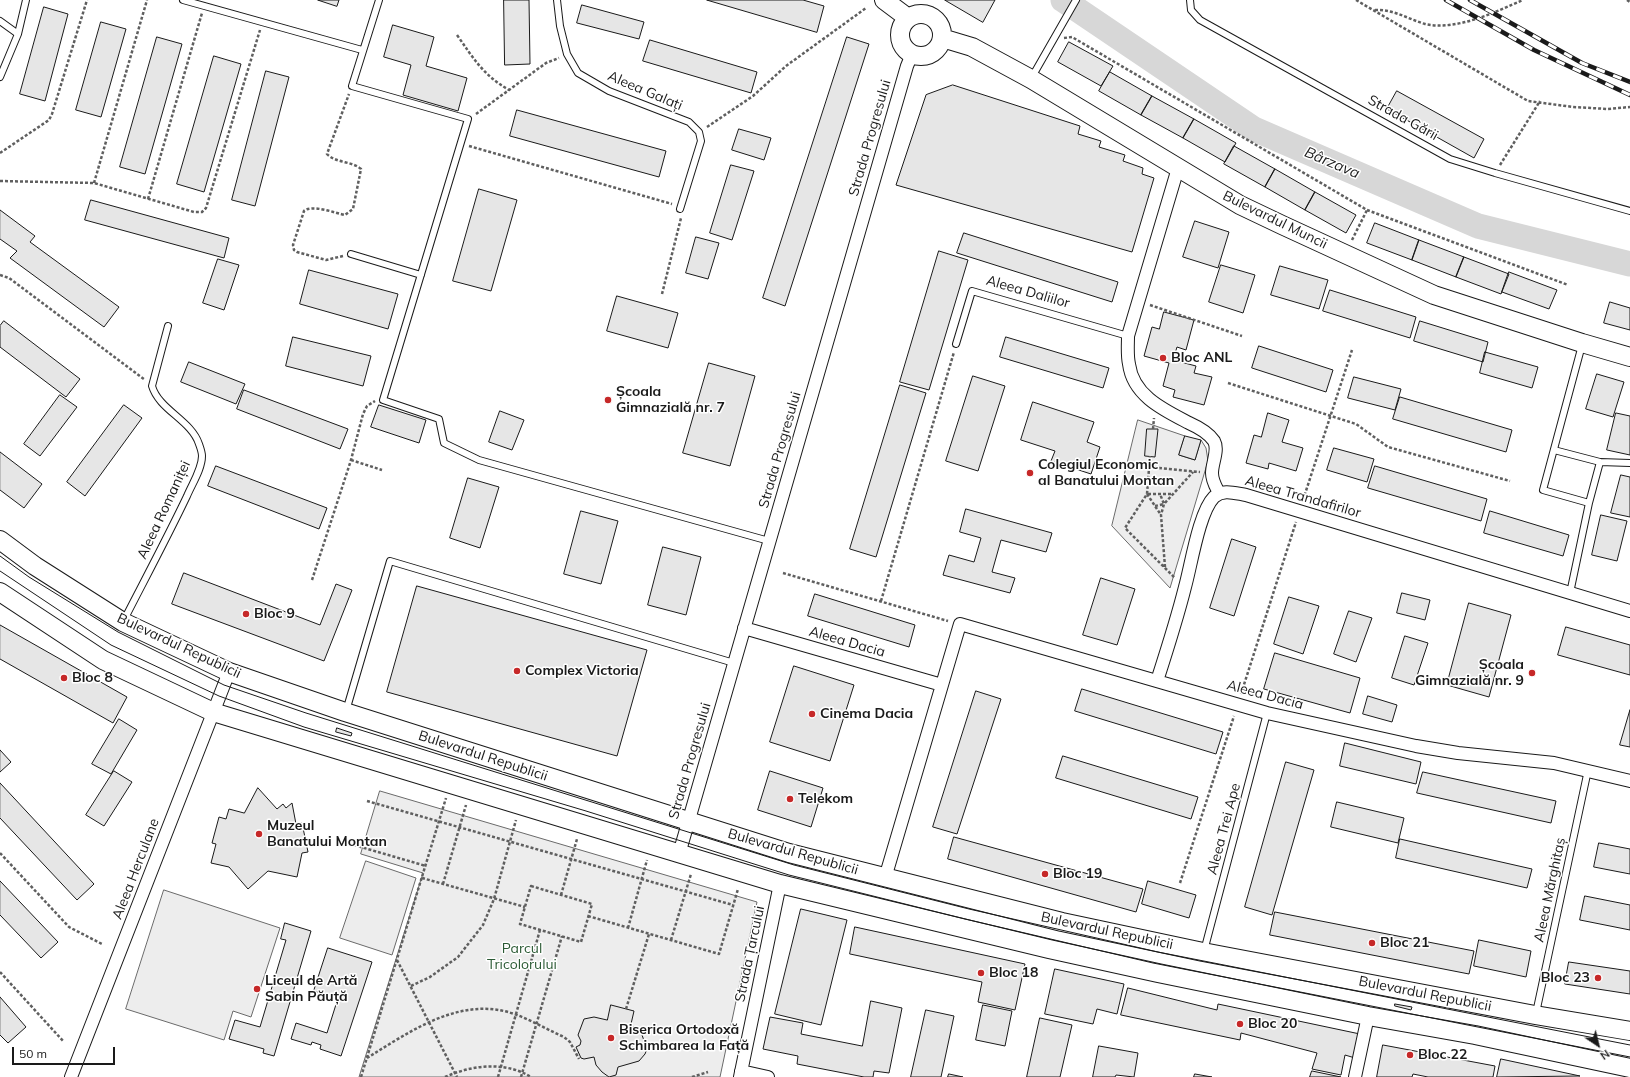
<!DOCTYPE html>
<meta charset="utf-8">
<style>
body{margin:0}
#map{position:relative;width:1630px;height:1077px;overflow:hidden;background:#fff;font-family:Mulish,sans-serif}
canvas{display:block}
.north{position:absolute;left:1578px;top:1025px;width:40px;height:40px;-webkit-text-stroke:3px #fff;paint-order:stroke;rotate:145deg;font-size:11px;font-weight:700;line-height:16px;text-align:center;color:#1a1a1a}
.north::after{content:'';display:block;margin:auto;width:14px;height:18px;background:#1a1a1a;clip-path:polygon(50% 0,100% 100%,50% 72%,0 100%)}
.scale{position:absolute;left:12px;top:1047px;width:103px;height:18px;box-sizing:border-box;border:2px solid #1a1a1a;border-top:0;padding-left:5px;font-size:12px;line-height:14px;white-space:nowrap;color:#1a1a1a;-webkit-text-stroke:3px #fff;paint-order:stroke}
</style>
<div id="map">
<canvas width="1630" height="1077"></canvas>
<div class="north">N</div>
<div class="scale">50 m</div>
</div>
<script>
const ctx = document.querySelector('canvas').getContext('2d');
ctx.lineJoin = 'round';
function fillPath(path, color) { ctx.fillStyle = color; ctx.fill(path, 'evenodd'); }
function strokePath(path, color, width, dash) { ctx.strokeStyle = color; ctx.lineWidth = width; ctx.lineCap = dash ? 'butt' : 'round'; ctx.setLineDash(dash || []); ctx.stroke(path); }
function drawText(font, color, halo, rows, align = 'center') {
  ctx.font = font + ' Mulish,sans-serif'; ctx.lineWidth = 3; ctx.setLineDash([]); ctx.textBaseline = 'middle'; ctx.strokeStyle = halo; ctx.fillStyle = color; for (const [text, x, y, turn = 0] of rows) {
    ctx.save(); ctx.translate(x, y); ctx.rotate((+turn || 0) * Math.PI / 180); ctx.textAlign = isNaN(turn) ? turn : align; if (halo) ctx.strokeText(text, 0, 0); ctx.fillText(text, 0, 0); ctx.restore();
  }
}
const built = new Path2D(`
 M1138,420L1185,436L1179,455L1195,460L1201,440L1206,448L1208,461L1170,588L1112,526Z
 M380,791L757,902L720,1077H359L423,873L361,854Z
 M366,861L416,878L392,955L340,938Z
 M164,890L280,928L251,1017L233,1011L224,1040L126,1009Z`);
const river = new Path2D(`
 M1063,0L1254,129L1478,226L1630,264`);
const building = new Path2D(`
 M318,0H339L337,6Z
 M504,0H529L530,64L505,65Z
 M707,0H803L824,6L817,32Z
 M945,0H995L983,22Z
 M582,5L644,22L639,39L577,23Z
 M44,7L68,14L45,101L20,94Z
 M101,22L126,29L101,117L76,110Z
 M393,25L434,37L426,66L467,78L458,111L403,95L411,65L384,57Z
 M157,37L182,44L145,174L120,167Z
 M847,37L869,44L785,306L763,298Z
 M650,40L757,72L751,93L643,61Z
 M1069,42L1113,66L1101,86L1058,62Z
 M214,56L241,64L204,192L177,184Z
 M266,71L289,77L255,206L232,200Z
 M1110,72L1152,96L1141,115L1099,91Z
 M953,85L1080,126L1078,134L1101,141L1099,147L1125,155L1123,161L1143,168L1142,174L1154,178L1132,252L896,185L926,95Z
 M1397,91L1484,139L1474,158L1387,109Z
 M1152,96L1194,119L1183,138L1141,115Z
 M517,110L666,151L659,177L510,136Z
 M1194,119L1236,143L1225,162L1183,138Z
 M739,129L771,138L764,160L732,150Z
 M1234,146L1275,169L1265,187L1224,164Z
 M731,165L754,171L732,240L710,233Z
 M1275,169L1315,192L1305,210L1265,187Z
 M479,189L517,200L491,291L453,281Z
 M1315,192L1356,215L1346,233L1305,210Z
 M91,200L229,238L224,258L85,220Z
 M0,210L35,236L30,242L119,307L104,327L10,258L17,251L0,239Z
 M1195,221L1229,232L1218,268L1183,257Z
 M1375,223L1419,240L1412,260L1367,243Z
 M964,233L1118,282L1112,302L957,253Z
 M696,237L719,243L708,279L686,273Z
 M1419,240L1464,257L1456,277L1412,260Z
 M939,251L968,260L929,390L900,382Z
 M1464,257L1509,274L1501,294L1456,277Z
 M218,259L239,265L224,310L203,303Z
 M1221,265L1255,275L1243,313L1209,302Z
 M1280,266L1328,280L1319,309L1271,295Z
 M309,270L398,294L388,329L300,304Z
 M1509,272L1557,290L1549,309L1502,292Z
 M1330,290L1416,317L1410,338L1323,311Z
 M617,296L678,313L668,348L607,331Z
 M1610,302L1630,308V330L1604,323Z
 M1164,312L1194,320L1186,350L1177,347L1173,360L1196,366L1194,373L1212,377L1204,405L1173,397L1175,390L1163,386L1169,363L1144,356L1152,327L1159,329Z
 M4,321L80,379L66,397L0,347V326Z
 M1420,321L1488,342L1483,362L1414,341Z
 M293,337L371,356L363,386L286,366Z
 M1006,337L1109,368L1103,388L1000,357Z
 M1259,346L1333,370L1326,392L1252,368Z
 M1485,352L1538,367L1532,388L1480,373Z
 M189,362L245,384L236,404L181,382Z
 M709,363L755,376L730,466L683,453Z
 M1597,374L1624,382L1613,417L1586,409Z
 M973,376L1005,386L978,471L946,461Z
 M1354,377L1401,389L1395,410L1348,398Z
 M900,385L926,393L876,557L850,549Z
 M244,390L348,429L340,449L237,409Z
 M60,395L77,407L40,456L24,444Z
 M1400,397L1512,430L1506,452L1393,419Z
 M1033,402L1094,422L1087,442L1100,447L1091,474L1051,461L1055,451L1021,440Z
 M124,405L142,418L85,496L67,482Z
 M379,405L426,420L419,443L371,427Z
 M500,411L524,420L512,450L489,442Z
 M1268,413L1289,420L1282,442L1303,448L1296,471L1269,463L1268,469L1246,463L1254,435L1261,437Z
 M1616,413L1630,416V455L1607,450Z
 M1147,429H1158L1155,457L1145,456Z
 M1185,436L1201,440L1195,460L1179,455Z
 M1334,448L1374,459L1367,482L1327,470Z
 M0,452L42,484L24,508L0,490Z
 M216,466L327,508L319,529L208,486Z
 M1375,466L1487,499L1481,521L1368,488Z
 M1621,475L1630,477V517L1611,513Z
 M468,478L499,487L480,548L450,538Z
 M966,509L1052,533L1046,552L1001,540L992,572L1015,578L1010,593L943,575L949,555L974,562L981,538L960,532Z
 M581,511L618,521L601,584L564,574Z
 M1490,511L1569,535L1563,556L1484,533Z
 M1601,515L1627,521L1617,561L1592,555Z
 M1232,539L1256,547L1234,616L1210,608Z
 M663,547L701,557L686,615L648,605Z
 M184,573L320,625L336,584L352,590L324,661L172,604Z
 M1101,578L1135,589L1117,645L1083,635Z
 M417,586L647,650L617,756L387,692Z
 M1402,593L1430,600L1425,620L1397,613Z
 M815,594L915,625L909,647L808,616Z
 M1289,597L1319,606L1303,654L1274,644Z
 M1469,603L1511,615L1489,697L1447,685Z
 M1349,611L1372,618L1356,662L1334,654Z
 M0,625L127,697L113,723L0,659Z
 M1566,627L1630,645V675L1558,655Z
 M1405,636L1428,643L1414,685L1392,678Z
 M1275,653L1360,678L1350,713L1264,689Z
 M794,666L854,685L830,761L770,742Z
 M1082,689L1223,732L1216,754L1075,711Z
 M976,691L1001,699L957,834L933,827Z
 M1368,696L1397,705L1392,722L1363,714Z
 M1630,710V747L1620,745Z
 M119,719L137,730L111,774L92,764Z
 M337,728L352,733L351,736L336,732Z
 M1345,743L1421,762L1416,784L1340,766Z
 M0,750L11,762L0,772Z
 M1063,756L1198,797L1191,819L1056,778Z
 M1286,762L1314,770L1272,915L1245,907Z
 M114,771L132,782L104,826L86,815Z
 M770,771L823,788L811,827L758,810Z
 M1423,772L1556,801L1551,823L1417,793Z
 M0,783L94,884L77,900L0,818Z
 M258,788L277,809L283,804L286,808L292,803L296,824L302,823L308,852L302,853L297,877L268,871L248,889L229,867L211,863L216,844L212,843L219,817L226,819L229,809L244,813Z
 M1337,802L1404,818L1398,843L1331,827Z
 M954,837L1143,889L1136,912L948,859Z
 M1400,839L1532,869L1527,888L1396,858Z
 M1599,843L1630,849V874L1594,867Z
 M0,881L58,942L41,958L0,915Z
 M1148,881L1196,895L1189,918L1142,904Z
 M1585,896L1630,905V930L1580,920Z
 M801,909L847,920L821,1025L775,1014Z
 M1275,912L1474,951L1469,974L1270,935Z
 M285,923L311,931L274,1056L263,1053L264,1049L229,1039L235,1020L260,1027L286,940L281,939Z
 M855,927L1025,964L1015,1010L978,1002L982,982L850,954Z
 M1479,940L1531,951L1526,977L1474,966Z
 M328,948L372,962L341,1056L320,1049L321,1045L312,1042L311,1045L291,1039L296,1023L327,1033L338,998L314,991Z
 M1569,962L1630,971V994L1565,984Z
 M1055,969L1124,984L1117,1014L1097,1009L1093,1024L1045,1014Z
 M1128,988L1217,1010L1218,1004L1360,1034L1355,1058L1345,1055L1341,1075L1312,1069L1317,1053L1241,1033L1240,1040L1121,1015Z
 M0,997L26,1027L8,1043L0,1035Z
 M871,1001L902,1008L889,1073L874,1071L873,1077H864L797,1064L798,1056L763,1049L770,1017L803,1023L801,1034L862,1046Z
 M1395,1004L1412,1007L1411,1010L1395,1006Z
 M611,1005L634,1011L631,1024L642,1035L647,1049L645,1054L639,1061L618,1067L616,1075L609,1077L602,1072L596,1065L594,1057L584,1059L581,1058L576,1047L580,1045L581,1041L578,1035L584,1019L594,1017L607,1020Z
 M983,1005L1012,1011L1005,1046L976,1040Z
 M926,1010L954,1016L941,1077H911Z
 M1040,1018L1072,1025L1060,1077H1027Z
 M1383,1045L1495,1066L1493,1077H1428L1413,1074L1412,1077H1377Z
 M1099,1046L1138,1053L1134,1077L1116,1075L1115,1077H1093Z
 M1501,1059L1580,1076L1497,1077Z
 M1312,1071L1341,1077H1310Z
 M949,1074L963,1077H948Z
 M1195,1074L1212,1077H1194Z`);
const path = new Path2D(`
 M1356,0L1528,101L1573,107L1608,109L1630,107
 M1627,0L1630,2
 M1375,10C1393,9 1408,19 1425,24C1457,31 1495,12 1523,0
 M457,35C474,59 483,75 509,90
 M1064,38L1072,37L1367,210L1568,285
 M476,114L546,63L559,58
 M707,127L753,96L786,66L866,8
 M469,146L672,204
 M0,153L49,120L52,114L87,0
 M1500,165L1540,101
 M0,181L94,183L194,212H202L206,208L260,30
 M94,183L147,0
 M148,199L202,13
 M1352,240L1367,210
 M343,256L326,260L297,252L294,250L293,245L304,211C312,204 335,213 345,215L353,209L361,169C352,161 335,163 327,154L349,94
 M0,275L9,278L145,380
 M662,294L681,218
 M1150,305L1242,336
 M1228,383L1356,424L1388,447L1510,481
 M1153,429L1154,418
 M1150,456L1147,494L1125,528L1175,578
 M351,460L382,470
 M1149,467L1200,472
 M1147,494L1161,515
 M1148,494H1172
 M1303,500L1352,350
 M1155,506L1164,504L1160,494
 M1165,567L1161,515L1164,504L1193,472
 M783,573L948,621
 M312,580L351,460L363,414L367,406L375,401
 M881,601L954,352
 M1241,694L1296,522
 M367,801L733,905
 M354,845L426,866
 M0,853L69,927L102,944
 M422,878L525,907
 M1180,883L1234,716
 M443,884L466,805
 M531,886L592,904L581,942L520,924Z
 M561,895L577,839
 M588,916L719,954L738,889
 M628,928L647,860
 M671,940L691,874
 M397,960L457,1077
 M0,972L64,1042
 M411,986L430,977L458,957L483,925L494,899L516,820
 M626,1009L649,934
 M367,1058C411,1031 462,994 517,1015C533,1021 548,1030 564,1037L570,1042L579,1059
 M361,1077L446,798
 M445,1077C472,1065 505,1061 531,1077
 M498,1077L540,930
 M521,1077L562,936
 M692,1077L708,1072`);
const lane = new Path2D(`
 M183,0L362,50
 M379,0L352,86L468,119L383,400L439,419L444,443L479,460L769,541
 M557,0L560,26L567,54L578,73L609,91L689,122L699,132L701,141L680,209
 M1190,0L1191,10L1200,20L1450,159L1495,173L1630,211
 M0,21L18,34L26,0
 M0,77L18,34
 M1032,77L1076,0
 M351,254L421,275
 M956,344L972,291L1128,336
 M1582,345L1543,490L1589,503
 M1554,450L1600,462L1630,463
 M1570,593L1589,503L1600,462
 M124,620C145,579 167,538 187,496C192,484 202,469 202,456C202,452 200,447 199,444C191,420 159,410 152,386L168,326
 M346,711L390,561L734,663
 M1204,951L1267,713
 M1536,1013L1588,770`);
const street = new Path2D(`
 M1178,168L1128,336C1128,345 1127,355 1129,364C1133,396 1164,410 1189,423C1198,427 1208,432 1214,441C1219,450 1212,463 1212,473C1212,481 1216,487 1219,493
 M744,628L942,685
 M1157,681C1167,650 1177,619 1185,587C1191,566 1199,512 1214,497C1223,489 1234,493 1246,495L1630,611
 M679,854L907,66L912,54
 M885,878L960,624L1267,713L1416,746L1458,753L1554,763L1630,781
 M741,1071L768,1077
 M71,1077L229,672
 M740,1077L780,884
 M1355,1077L1368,1016`);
const secondary = new Path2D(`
 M884,0L908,18
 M900 35a21 21 0 1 1 42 0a21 21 0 1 1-42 0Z
 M942,38L972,47L1031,79L1240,205L1282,225L1434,295L1582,343L1630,357
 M0,540L35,566L123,622L229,672L345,712L789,853L1062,922L1203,952L1535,1015L1630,1031
 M0,592L103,660L213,712L780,884L1049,949L1158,973L1368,1016L1475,1035L1630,1068`);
const tram = new Path2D(`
 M0,556L29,577L118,632L224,685L306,713L794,865L969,909L1158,952L1630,1045
 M0,571L111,645L219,696L304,727L586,811L789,875L965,919L1153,963L1630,1057`);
const rail = new Path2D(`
 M1446,0L1534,50L1630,95
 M1470,0L1582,63L1630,82`);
const markers = [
 [1163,358,4,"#c62828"],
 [608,400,4,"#c62828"],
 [1030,473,4,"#c62828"],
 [246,614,4,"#c62828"],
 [517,671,4,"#c62828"],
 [1532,673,4,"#c62828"],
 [64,678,4,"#c62828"],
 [812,714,4,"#c62828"],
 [790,799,4,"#c62828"],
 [259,834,4,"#c62828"],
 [1045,874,4,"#c62828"],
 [1372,943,4,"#c62828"],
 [981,973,4,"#c62828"],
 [1598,978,4,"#c62828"],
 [257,989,4,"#c62828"],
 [1240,1024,4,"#c62828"],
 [611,1038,4,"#c62828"],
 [1410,1055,4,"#c62828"]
];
const streetNames = [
 ["Aleea Galați",645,91,23],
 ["Strada Gării",1403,118,29],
 ["Strada Progresului",870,138,-74],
 ["Bulevardul Muncii",1275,220,26],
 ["Aleea Daliilor",1028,292,16],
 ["Strada Progresului",780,450,-74],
 ["Aleea Trandafirilor",1303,497,16],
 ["Aleea Romaniței",164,510,-65],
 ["Aleea Dacia",847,642,16],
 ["Bulevardul Republicii",179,646,25],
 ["Aleea Dacia",1265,695,15],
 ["Bulevardul Republicii",483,756,18],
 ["Strada Progresului",690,761,-74],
 ["Aleea Trei Ape",1224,829,-75],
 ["Bulevardul Republicii",793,852,16],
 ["Aleea Herculane",136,869,-69],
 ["Aleea Mărghitaș",1550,890,-78],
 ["Bulevardul Republicii",1107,931,12],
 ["Strada Țarcului",750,954,-78],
 ["Bulevardul Republicii",1425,994,11]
];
const poiNames = [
 ["Bloc ANL",1171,358],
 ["Școala",616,392],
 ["Gimnazială nr. 7",616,408],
 ["Colegiul Economic",1038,465],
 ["al Banatului Montan",1038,481],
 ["Bloc 9",254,614],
 ["Școala",1524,665,"right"],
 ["Gimnazială nr. 9",1524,681,"right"],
 ["Complex Victoria",525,671],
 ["Bloc 8",72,678],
 ["Cinema Dacia",820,714],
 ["Telekom",798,799],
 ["Muzeul",267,826],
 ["Banatului Montan",267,842],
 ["Bloc 19",1053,874],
 ["Bloc 21",1380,943],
 ["Bloc 18",989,973],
 ["Bloc 23",1590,978,"right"],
 ["Liceul de Artă",265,981],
 ["Sabin Păuță",265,997],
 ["Bloc 20",1248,1024],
 ["Biserica Ortodoxă",619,1030],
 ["Schimbarea la Față",619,1046],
 ["Bloc 22",1418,1055]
];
const parkNames = [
 ["Parcul",522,949],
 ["Tricolorului",522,965]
];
const waterNames = [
 ["Bârzava",1332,163,23]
];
fillPath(built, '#ededed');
strokePath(built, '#6a6a6a', 1);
strokePath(river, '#d7d7d7', 25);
fillPath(building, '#e6e6e6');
strokePath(building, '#1a1a1a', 1);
strokePath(lane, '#1a1a1a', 8);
strokePath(street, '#1a1a1a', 14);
strokePath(secondary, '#1a1a1a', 20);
strokePath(path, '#5f5f5f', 2.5, [3, 2]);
strokePath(lane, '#fff', 6);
strokePath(street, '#fff', 12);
strokePath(secondary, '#fff', 18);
strokePath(tram, '#1a1a1a', 1);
strokePath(rail, '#1a1a1a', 4.5);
strokePath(rail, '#fff', 3, [9]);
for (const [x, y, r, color] of markers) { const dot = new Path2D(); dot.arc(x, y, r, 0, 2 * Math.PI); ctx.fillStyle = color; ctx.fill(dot); strokePath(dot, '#fff', 1.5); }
drawText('14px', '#1a1a1a', '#fff', streetNames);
drawText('bold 14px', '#1a1a1a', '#fff', poiNames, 'left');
drawText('14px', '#2b5a34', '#fff', parkNames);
drawText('italic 15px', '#1a1a1a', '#fff', waterNames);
</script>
